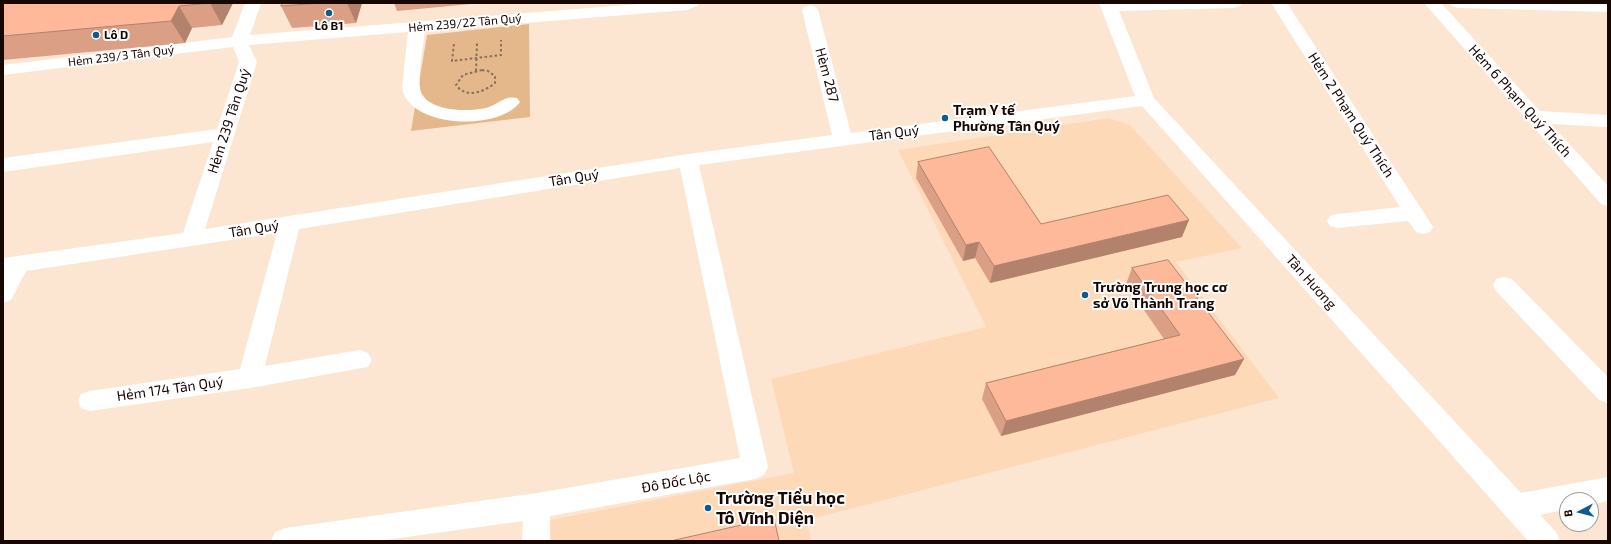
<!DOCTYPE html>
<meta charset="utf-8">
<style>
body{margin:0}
#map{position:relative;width:1611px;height:544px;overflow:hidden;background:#fce6d2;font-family:"Exo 2",sans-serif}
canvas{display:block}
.frame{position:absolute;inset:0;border:4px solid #180600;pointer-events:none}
.north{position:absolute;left:1559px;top:492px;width:40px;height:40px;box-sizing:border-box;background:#fff;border:1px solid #a39b99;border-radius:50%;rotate:263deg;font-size:11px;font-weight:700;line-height:16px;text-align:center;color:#180600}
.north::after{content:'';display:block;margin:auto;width:14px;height:18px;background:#0f5b8f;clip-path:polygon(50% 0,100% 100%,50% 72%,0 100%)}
</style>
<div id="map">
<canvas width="1611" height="544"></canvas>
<div class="frame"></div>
<div class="north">B</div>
</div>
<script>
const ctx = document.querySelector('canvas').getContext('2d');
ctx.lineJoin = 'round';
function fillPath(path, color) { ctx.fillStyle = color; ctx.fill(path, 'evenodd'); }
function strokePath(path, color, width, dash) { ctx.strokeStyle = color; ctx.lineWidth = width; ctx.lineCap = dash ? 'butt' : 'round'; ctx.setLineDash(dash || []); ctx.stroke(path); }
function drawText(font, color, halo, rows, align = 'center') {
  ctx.font = font + ' "Exo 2",sans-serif'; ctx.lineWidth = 4; ctx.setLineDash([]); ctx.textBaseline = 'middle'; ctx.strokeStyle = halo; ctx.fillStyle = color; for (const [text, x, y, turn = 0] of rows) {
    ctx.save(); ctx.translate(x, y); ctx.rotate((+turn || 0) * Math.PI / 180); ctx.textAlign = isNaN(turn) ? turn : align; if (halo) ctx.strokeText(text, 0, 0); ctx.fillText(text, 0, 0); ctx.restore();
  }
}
const built = new Path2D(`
 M1109,118L1130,125L1242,248L1176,262L1279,398L807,520L811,541H551L550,520L794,473L771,379L986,327L898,150Z`);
const green = new Path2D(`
 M529,24L530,117L411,131L427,35Z`);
const path = new Path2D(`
 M454,44L452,61L501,55V40
 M482,70L488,71L495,76V83C484,92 466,99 456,85L463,75Z
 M476,71L477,43`);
const minor = new Path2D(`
 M245,3H261L250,35L652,3H699L697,6L687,10L425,31C423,45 417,81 421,92C429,112 469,112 486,108C498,105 504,95 517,98L520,102C500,131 408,129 402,87L408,32L249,45L257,62L205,229L688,154L832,135L802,10L804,7L810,5L816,7L818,10L851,133L1135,96L1099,3H1242L1240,6L1234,8L1119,11L1154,98L1521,493L1608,477V501L1591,505V500H1567V509L1540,515L1556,532L1560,541H1528L1142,106L699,165L768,467L764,475L755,479L550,516V541H522L523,521L378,541H271L275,532L285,528L537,493L740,458L680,168L299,229L265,366L360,350L368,353L372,360L368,367L250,388L90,411L81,408L78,401L81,394L90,391L240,369L277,233L26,271L11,300L3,303V258L183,233L213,142L3,172V158L217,129L239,62L233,47L3,75V65L232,37Z
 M1271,3H1287L1430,222L1433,227L1430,232L1423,234L1416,232L1408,221L1337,228L1330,226L1327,221L1330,216L1337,214L1400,207Z
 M1424,3H1441L1540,111L1608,115V127L1551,124L1608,186V206L1601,204Z
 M1450,3H1608V12L1458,8L1452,6Z
 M1504,277L1512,279L1608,377V403L1599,400L1496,291L1493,285L1496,279Z`);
const wall = new Path2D(`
 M3,3H233L222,25L192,28L185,43L3,60Z
 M283,3H362L356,23L292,28L281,6Z
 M394,3H481L397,11Z
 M918,162L1041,224L1182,237L990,283L975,258L963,261L916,178Z
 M1132,268L1235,375L1001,436L982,399L986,383L1164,339L1126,284Z`);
const shadedWall = new Path2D(`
 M210,3H233L222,25Z
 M347,3H362L356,23Z
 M179,6L192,28L185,43L171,21Z
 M1189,220L1182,237L990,283L994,266Z
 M979,242L975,258L963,261L966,245Z
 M1244,359L1235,375L1001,436L1006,421Z`);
const building = new Path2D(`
 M3,3H210L179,6L171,21L3,36Z
 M283,3H321L281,6Z
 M989,147L1041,224L1168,195L1189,220L994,266L979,242L966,245L918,162Z
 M1168,260L1244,359L1006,421L986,383L1180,335L1132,268Z
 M774,518L779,541H671Z`);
const markers = [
 [329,13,4,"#0f5b8f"],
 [96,35,4,"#0f5b8f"],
 [945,118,4,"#0f5b8f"],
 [1085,295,4,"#0f5b8f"],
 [708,508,4,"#0f5b8f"]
];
const farStreetnames = [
 ["Hẻm 239/22 Tân Quý",465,23,-5],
 ["Hẻm 239/3 Tân Quý",121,56,-7]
];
const farPoinames = [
 ["Lô B1",329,26],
 ["Lô D",104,35,"left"]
];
const streetNames = [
 ["Hèm 287",827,75,75],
 ["Hẻm 6 Phạm Quý Thích",1520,101,48],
 ["Hẻm 2 Phạm Quý Thích",1351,115,57],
 ["Hẻm 239 Tân Quý",229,121,-72],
 ["Tân Quý",894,133,-7],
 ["Tân Quý",574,178,-9],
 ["Tân Quý",254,229,-9],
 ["Tân Hương",1311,282,48],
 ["Hẻm 174 Tân Quý",170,389,-8],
 ["Đô Đốc Lộc",676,482,-10]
];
const poiNames = [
 ["Trạm Y tế",953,110],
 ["Phường Tân Quý",953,126],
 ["Trường Trung học cơ",1093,287],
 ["sở Võ Thành Trang",1093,303]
];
const nearPoinames = [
 ["Trường Tiểu học",716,498],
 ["Tô Vĩnh Diện",716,518]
];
fillPath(built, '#fed9b7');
fillPath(green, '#e5b88c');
strokePath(path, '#847063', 2, [2.5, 2.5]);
fillPath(minor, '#fff');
fillPath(wall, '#da9f84');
fillPath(shadedWall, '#b2826c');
fillPath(building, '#feb99a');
strokePath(building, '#b2826c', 1);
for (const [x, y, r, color] of markers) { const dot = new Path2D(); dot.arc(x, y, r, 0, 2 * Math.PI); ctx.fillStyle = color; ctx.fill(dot); strokePath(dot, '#fff', 1.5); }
drawText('12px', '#180600', '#fff', farStreetnames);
drawText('bold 12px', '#180600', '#fff', farPoinames);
drawText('14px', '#180600', '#fff', streetNames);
drawText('bold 14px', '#180600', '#fff', poiNames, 'left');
drawText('bold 17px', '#180600', '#fff', nearPoinames, 'left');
</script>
